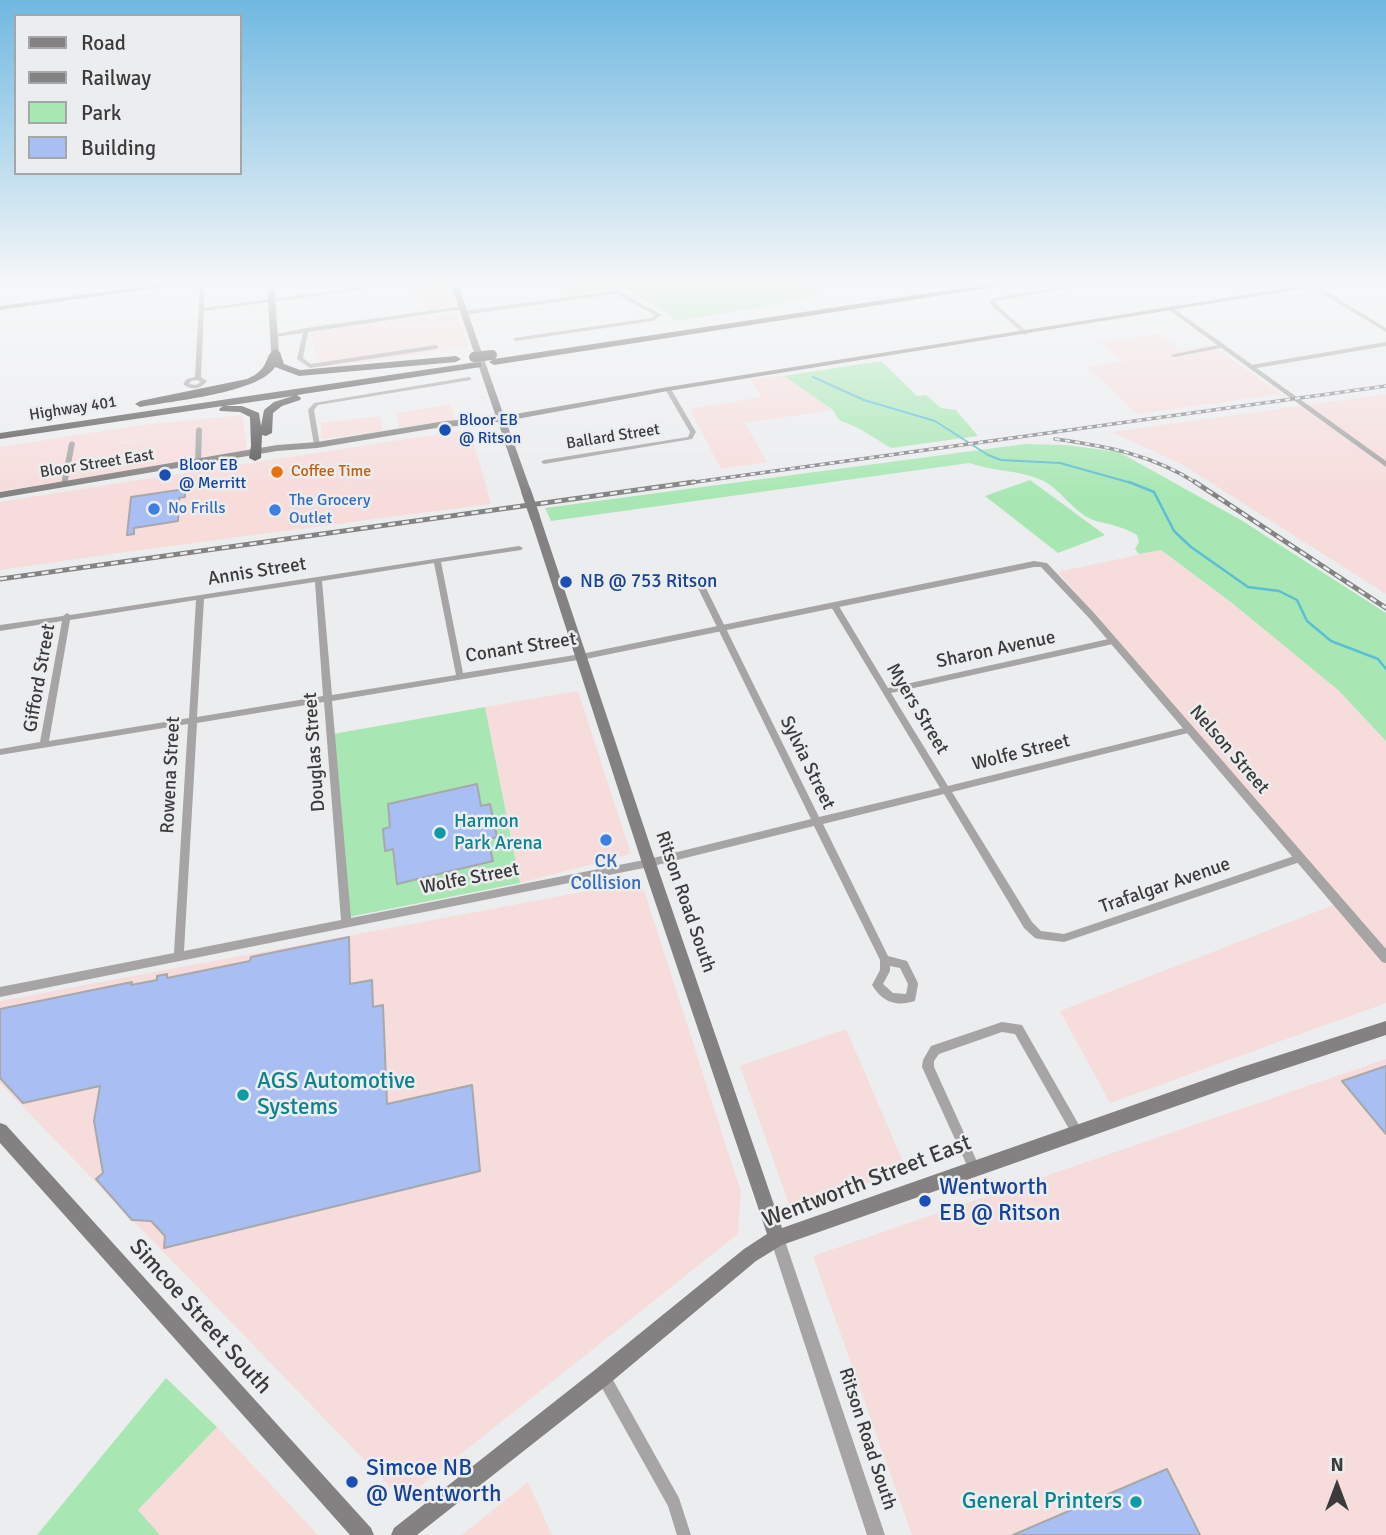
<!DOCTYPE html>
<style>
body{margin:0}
#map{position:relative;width:1386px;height:1535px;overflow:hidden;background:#ecedef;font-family:Signika,sans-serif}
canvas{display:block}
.legend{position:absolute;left:14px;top:14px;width:228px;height:161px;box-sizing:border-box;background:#ecedef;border:2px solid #a5a6a7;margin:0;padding:9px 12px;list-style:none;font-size:21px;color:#3b3b3c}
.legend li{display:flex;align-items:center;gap:14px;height:35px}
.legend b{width:35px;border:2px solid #a5a6a7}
.north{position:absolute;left:1302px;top:1451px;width:70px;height:70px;-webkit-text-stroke:5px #ecedef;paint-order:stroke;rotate:0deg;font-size:19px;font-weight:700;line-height:28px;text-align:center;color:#3b3b3c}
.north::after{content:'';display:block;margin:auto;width:24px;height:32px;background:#3b3b3c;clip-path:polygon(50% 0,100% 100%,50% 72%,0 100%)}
</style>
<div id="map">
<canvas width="1386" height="1535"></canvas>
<ul class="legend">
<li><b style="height:9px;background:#838181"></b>Road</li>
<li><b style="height:9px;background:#838384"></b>Railway</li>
<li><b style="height:19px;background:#a8e7b3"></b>Park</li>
<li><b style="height:19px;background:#a9bff3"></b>Building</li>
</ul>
<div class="north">N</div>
</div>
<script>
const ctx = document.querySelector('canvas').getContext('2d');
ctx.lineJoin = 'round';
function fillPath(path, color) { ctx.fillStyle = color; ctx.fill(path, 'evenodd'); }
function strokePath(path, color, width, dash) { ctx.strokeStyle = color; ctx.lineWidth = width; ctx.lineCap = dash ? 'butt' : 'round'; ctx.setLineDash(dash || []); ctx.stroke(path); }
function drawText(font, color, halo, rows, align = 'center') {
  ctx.font = font + ' Signika,sans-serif'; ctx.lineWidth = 5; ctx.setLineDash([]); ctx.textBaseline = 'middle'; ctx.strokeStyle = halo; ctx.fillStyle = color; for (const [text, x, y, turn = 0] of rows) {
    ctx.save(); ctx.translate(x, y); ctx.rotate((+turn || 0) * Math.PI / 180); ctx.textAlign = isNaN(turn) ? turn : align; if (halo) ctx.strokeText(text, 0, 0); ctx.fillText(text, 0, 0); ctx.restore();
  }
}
const commercial = new Path2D(`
 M444,282L454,305L427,312L422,298L417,299L414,286Z
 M456,313L469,347L442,351L429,316Z
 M450,404L455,419L399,428L397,413Z
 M380,416L383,431L322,439L321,423Z
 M157,438L155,467L117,473L121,444Z
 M343,449L352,522L111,554L125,482Z
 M217,1427L318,1535H160L138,1510Z
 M528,1482L552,1535H462Z`);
const industrial = new Path2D(`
 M429,316L442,351L320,369L311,332Z
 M1160,334L1181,350L1212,345L1281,394L1137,414L1088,367L1123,361L1099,341Z
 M784,376L833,410L745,423L767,462L721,469L690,409L762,397L750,379Z
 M1386,394V594L1183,465L1112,432Z
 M243,415L247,452L155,467L157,438L121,443L117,473L0,491V447L141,425Z
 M470,429L491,504L352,522L343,449Z
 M125,482L111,554L0,570V502Z
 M1161,550L1232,603L1338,690L1386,741V1003L1110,1103L1060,1011L1339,903L1058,572Z
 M578,691L631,854L520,883L485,707Z
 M641,881L741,1192L738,1234L403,1500L0,1083V1001Z
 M846,1029L907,1171L790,1207L740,1066Z
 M1386,1059V1535H912L813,1256Z`);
const green = new Path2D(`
 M563,282H808L819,294L762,307L674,321L669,314L625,288L568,295Z
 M881,361L917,396L926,395L941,408L956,410L978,436L891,448L860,429L839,420L833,410L784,376Z
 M1025,444L1066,445L1119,452L1241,520L1386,613V741L1338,690L1232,603L1161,550L1139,554L1135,549L1139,542L1137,535C1121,526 1112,525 1096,521C1073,514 1061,487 1039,479C1017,470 991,471 969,463L551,521L545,508Z
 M1030,480L1105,535L1058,553L985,496Z
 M485,707L520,883L349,917L333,734Z
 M166,1378L217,1427L138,1510L160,1535H37Z`);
const streamFar1 = new Path2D(`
 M813,377L864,400L935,421L988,455L1001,460L1060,463L1135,484`);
const stream = new Path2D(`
 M1129,482L1154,492L1174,531L1191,547L1248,587L1279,591L1297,600L1307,621L1331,641L1378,659L1386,669`);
const building = new Path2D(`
 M185,489V497L179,498L178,521L134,528V534L127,535L131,497Z
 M477,784L481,806L490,804L497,837L488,839L493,861L397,884L393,849L385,851L383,829L390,827L388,804Z
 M349,937L350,984L372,980L373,1007L383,1005L387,1104L472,1085L480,1171L164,1248L165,1236L151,1221L132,1220L96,1179L103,1173L94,1121L100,1086L23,1103L0,1078V1009L132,982L131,985L157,980V976L167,974V978L250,961L251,957Z
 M1386,1066V1134L1342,1081Z
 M1167,1469L1200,1535H1013Z`);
const minor = new Path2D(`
 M200,282H205L204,308L399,282H416L204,311L201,377L207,381C201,389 191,391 183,384L187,379L195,377ZM197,380L201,382L196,385L189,384L191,381Z
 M453,282H470L451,285L450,284Z
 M1089,282H1103L996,301V304L1027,332L1028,333L1025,335L990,304L991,300L994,298Z
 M1313,286H1317L1386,328V332L1313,288Z
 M617,290L662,315L653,321L516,341L513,339L514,338L651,318L655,315L616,294L464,315L461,313L464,311Z
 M463,306L465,307V309L308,332L303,358L311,364L436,345L439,347L436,349L310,368L297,359L303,333L275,337L272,335L306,328Z
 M1386,342V346L1251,369L1248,367L1251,365Z
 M1223,344L1226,346L1225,347L1174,357L1171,355Z
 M469,377L471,378V380L318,405L314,410L320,445L317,447L314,445L308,410L314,403Z
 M668,387L671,389L696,432L692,439L544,464L541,462L544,460L688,437L690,432L665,389Z
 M199,427L202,429L201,464L198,466L195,464L196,429Z
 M72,441L75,443L67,485L64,487L61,485L69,443Z
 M519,546L523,548L521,550L441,562L463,673L581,654L585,657L584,659L332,701L351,918L649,859L811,819L694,580L698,578L702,580L819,817L940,788L830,605L831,603H837L888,688L1113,638L1116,639L1117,641L1116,643L1113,644L891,693L948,786L1188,727L1191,728L1192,730L1188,733L952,792L1032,922L1041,931L1064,934L1300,854L1303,855L1305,858L1303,861L1064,942L1039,939L1035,938L1024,928L944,794L823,824L888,956L907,961L917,981L918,984L915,1001C896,1007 882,1002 872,985L880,970V960L814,826L649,867L0,997V987L174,953L188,724L0,755V749L40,742L62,621L0,631V625L63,616L67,613L70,615ZM434,563L456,675L332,695L322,581ZM315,582L323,696L197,717L204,599ZM196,600L189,718L49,741L70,620ZM324,702L341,920L184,951L197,723ZM890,966L900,968L908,984L906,994L893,993L883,984L890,971Z
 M1002,1022L1022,1025L1083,1132L1081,1136L1077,1138L1073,1136L1015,1034L1002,1032L939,1054L934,1061V1067L980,1168L978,1172L974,1174L970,1172L922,1067L923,1060L931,1046Z
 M603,1369L608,1371L679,1498L691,1535H677L668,1506L598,1381L596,1376L598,1371Z`);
const tertiary = new Path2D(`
 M1169,308H1173L1386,461V467L1169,310Z
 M1034,561L1047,563L1095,614L1386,949V963L1382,962L1089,618L1041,567H1034L581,660L576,657L581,654Z
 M777,1231L782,1233L784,1238L885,1535H867L770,1238L772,1233Z`);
const secondary = new Path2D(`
 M177,282H199L0,310V306Z
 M267,282H274L279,352L275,354L271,352Z
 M450,282H457L504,416L668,387L1326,282H1345L668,391L506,421L531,491L526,494L521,491L498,422L436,428L317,448L277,451L0,498V492L277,445L317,442L445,421L496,417Z
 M535,514L540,517L656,863L782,1228L1239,1068L1386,1021V1035L1239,1084L782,1245L756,1261L610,1383L417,1535H391L394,1528L596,1369L744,1249L767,1234L642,863L530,517Z
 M0,1123L6,1125L371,1528L374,1535H350L0,1143Z`);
const motorway = new Path2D(`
 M1002,282H1027L494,365L489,362L494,359Z
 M275,349L280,352L284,364L300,370L456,356L461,359L456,362L299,376L275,367C259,393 172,401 140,407L135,404L140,401L247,379C271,369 263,356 275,349Z
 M477,362L481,363V367L297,395L301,398L300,400L282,406L273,413L272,433L266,436L262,435L261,458L255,461L249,458L251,446L250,417L240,412L220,411L219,409L223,406L0,439V433ZM293,396L274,402L264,410L261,426L259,413L242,406H225Z`);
const railFar1 = new Path2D(`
 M1055,439C1107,446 1153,455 1198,484
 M681,484L1386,386`);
const rail = new Path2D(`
 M1195,482L1386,608
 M0,579L694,482`);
const secondaryBridge = new Path2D(`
 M526,491L535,517`);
const motorwayBridge = new Path2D(`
 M474,357L492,355`);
const markers = [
 [445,430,7,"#1a4fb4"],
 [277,472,7,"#e8710a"],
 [165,475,7,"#1a4fb4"],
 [154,509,7,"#3f7fe0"],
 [275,510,7,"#3f7fe0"],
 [566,582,7,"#1a4fb4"],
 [440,833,7,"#0f9aa8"],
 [606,840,7,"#3f7fe0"],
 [243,1095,7,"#0f9aa8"],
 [925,1201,7,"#1a4fb4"],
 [352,1482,7,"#1a4fb4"],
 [1136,1502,7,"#0f9aa8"]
];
const farStreetnames = [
 ["Highway 401",73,409,-9],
 ["Ballard Street",613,437,-9],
 ["Bloor Street East",97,464,-9]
];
const farTransitnames = [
 ["Bloor EB",459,421],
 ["@ Ritson",459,439],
 ["Bloor EB",179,466],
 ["@ Merritt",179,484]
];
const farFoodnames = [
 ["Coffee Time",291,472]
];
const farShopnames = [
 ["The Grocery",289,501],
 ["Outlet",289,519],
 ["No Frills",168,509]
];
const streetNames = [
 ["Annis Street",257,572,-9],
 ["Conant Street",521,648,-9],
 ["Sharon Avenue",996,650,-12],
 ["Gifford Street",40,678,-80],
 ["Myers Street",917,709,59],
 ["Nelson Street",1229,750,49],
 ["Douglas Street",315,752,-94],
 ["Wolfe Street",1021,753,-14],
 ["Sylvia Street",807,763,64],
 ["Rowena Street",171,775,-87],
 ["Wolfe Street",470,879,-11],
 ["Trafalgar Avenue",1165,886,-19],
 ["Ritson Road South",685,902,71],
 ["Ritson Road South",867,1439,72]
];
const transitNames = [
 ["NB @ 753 Ritson",580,582]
];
const cultureNames = [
 ["Harmon",454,822],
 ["Park Arena",454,844]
];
const shopNames = [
 ["CK",606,862],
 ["Collision",606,884]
];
const nearCulturenames = [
 ["AGS Automotive",257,1082],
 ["Systems",257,1108],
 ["General Printers",1122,1502,"right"]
];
const nearStreetnames = [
 ["Wentworth Street East",867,1182,-21],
 ["Simcoe Street South",200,1317,48]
];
const nearTransitnames = [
 ["Wentworth",939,1188],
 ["EB @ Ritson",939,1214],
 ["Simcoe NB",366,1469],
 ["@ Wentworth",366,1495]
];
fillPath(commercial, '#f7dcda');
fillPath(industrial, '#f7dcdc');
fillPath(green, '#a8e7b3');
strokePath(streamFar1, '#5cbed6', 2);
strokePath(stream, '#5cbed6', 2.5);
fillPath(building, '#a9bff3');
strokePath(building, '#a7a8aa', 2);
fillPath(minor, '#a6a4a4');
fillPath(tertiary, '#a6a4a4');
fillPath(secondary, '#838181');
fillPath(motorway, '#565353');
strokePath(railFar1, '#838384', 3.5);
strokePath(rail, '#838384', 5);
strokePath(railFar1, '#ecedef', 2, [5]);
strokePath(rail, '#ecedef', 2.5, [7]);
strokePath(secondaryBridge, '#838181', 10);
strokePath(motorwayBridge, '#565353', 10);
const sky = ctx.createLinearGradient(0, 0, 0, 497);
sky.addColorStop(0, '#70b8e1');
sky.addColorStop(0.57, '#f6f7f8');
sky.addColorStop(1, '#f6f7f800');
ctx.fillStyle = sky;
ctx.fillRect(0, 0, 1386, 497);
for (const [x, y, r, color] of markers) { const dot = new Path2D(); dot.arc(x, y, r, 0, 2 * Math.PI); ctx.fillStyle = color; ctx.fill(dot); strokePath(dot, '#ecedef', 2.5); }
drawText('16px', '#3b3b3c', '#ecedef', farStreetnames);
drawText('16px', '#164399', '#ecedef', farTransitnames, 'left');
drawText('16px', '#c56008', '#ecedef', farFoodnames, 'left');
drawText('16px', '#366cbe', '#ecedef', farShopnames, 'left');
drawText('19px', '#3b3b3c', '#ecedef', streetNames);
drawText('19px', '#164399', '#ecedef', transitNames, 'left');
drawText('19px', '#0d838f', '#ecedef', cultureNames, 'left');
drawText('19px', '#366cbe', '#ecedef', shopNames);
drawText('23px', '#0d838f', '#ecedef', nearCulturenames, 'left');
drawText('23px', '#3b3b3c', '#ecedef', nearStreetnames);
drawText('23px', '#164399', '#ecedef', nearTransitnames, 'left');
</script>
